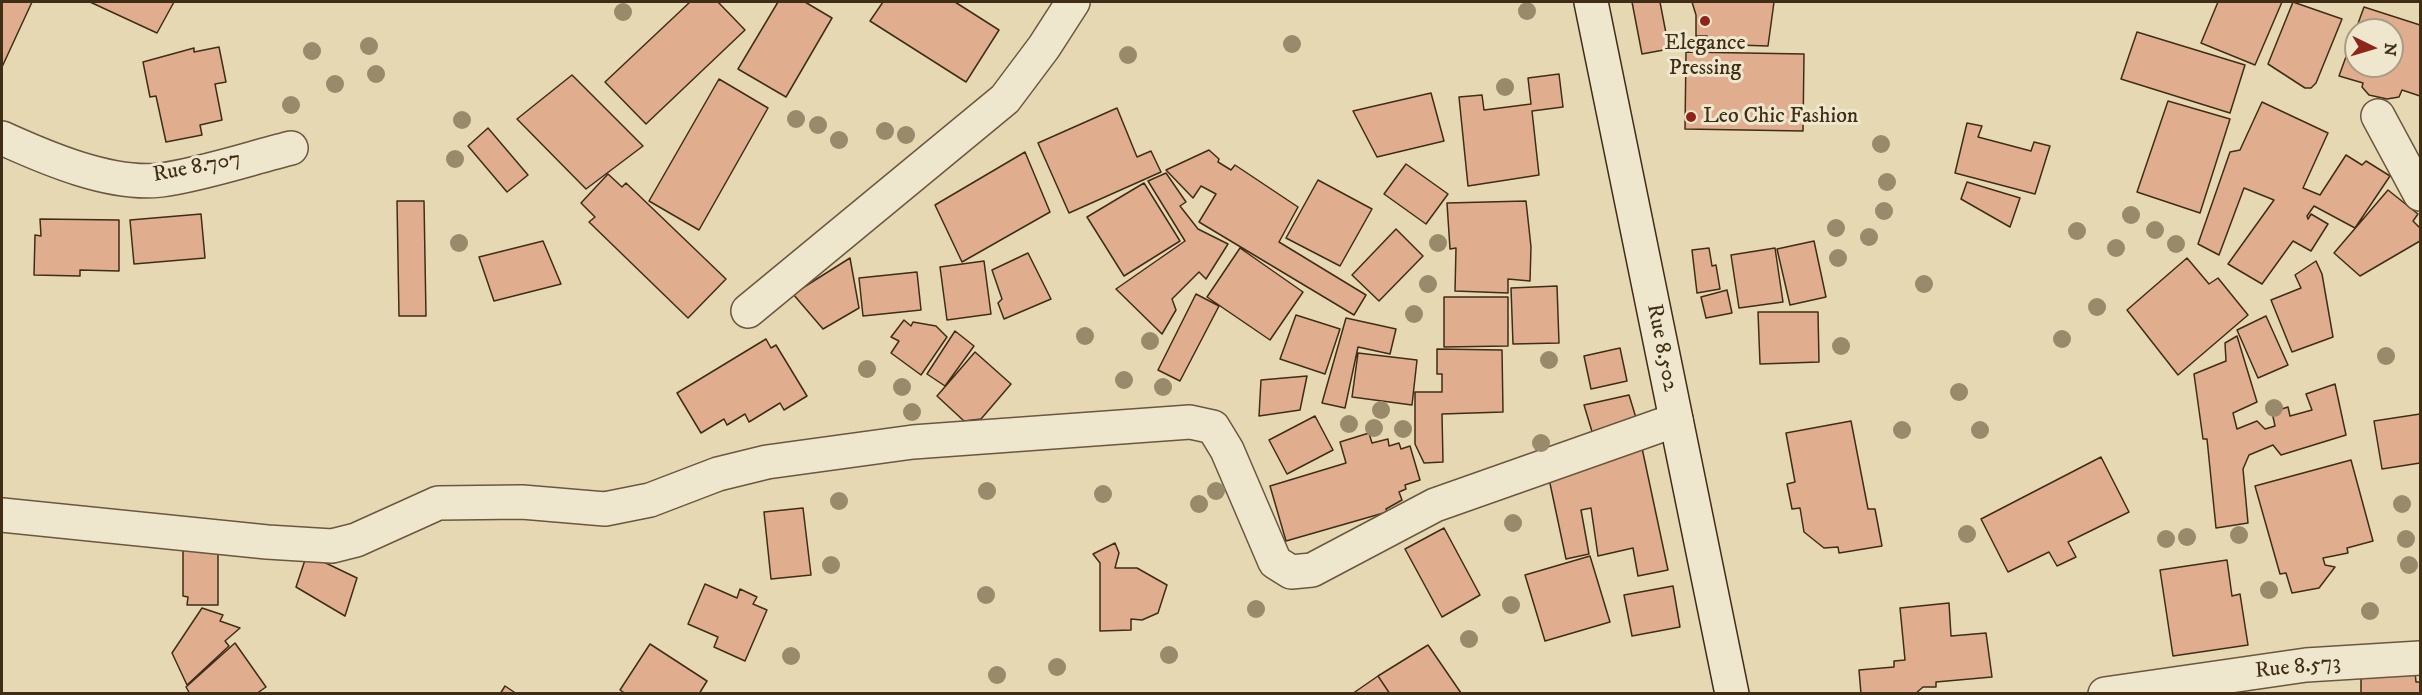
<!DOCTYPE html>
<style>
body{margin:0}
#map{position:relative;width:2422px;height:695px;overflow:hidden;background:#e7d8b4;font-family:"IM FELL DW Pica",serif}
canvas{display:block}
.frame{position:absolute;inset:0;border:3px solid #3f2d15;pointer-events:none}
.north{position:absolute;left:2344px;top:18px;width:60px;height:60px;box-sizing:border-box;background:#efe6ce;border:2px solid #a99c84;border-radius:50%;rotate:95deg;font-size:16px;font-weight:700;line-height:24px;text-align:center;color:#3f2d15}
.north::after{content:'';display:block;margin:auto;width:21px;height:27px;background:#8f2418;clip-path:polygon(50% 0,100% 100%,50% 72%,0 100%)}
</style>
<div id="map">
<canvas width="2422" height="695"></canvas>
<div class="frame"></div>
<div class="north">N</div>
</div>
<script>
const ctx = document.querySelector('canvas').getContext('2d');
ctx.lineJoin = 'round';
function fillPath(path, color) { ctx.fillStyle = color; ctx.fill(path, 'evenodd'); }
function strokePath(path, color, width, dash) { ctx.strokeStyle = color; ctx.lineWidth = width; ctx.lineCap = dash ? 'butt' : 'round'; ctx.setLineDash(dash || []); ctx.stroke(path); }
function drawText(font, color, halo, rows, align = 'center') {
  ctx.font = font + ' "IM FELL DW Pica",serif'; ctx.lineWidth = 6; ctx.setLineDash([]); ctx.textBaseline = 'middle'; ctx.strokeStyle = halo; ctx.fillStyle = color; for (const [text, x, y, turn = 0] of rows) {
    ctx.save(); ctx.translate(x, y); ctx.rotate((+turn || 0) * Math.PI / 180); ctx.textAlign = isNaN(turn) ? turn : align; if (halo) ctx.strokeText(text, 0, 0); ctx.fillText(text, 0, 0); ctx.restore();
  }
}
const building = new Path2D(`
 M2,2H32L2,67Z
 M90,2H174L157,33Z
 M690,2H718L745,30L646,124L605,82Z
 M778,2H805L832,18L786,97L738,69Z
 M883,2H955L999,30L966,82L870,21Z
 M1632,2H1660L1669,49L1642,54Z
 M1692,2H1774L1768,46L1706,44L1707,36H1696V15Z
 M2218,2H2282L2255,65L2201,43Z
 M2293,2L2342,19L2316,83L2311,88H2305L2268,64Z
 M2364,7L2420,25V96L2402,90L2399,97L2387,99L2369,95L2362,87L2363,83L2339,76ZM2356,30H2392V66H2356Z
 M2137,32L2245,65L2230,113L2121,79Z
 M219,47L226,82L215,84L222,120L200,125L202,135L166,142L156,96L150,97L143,62L194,48V52Z
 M1686,52L1804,54L1803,131L1685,129Z
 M1559,74L1563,107L1532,111L1539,175L1468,186L1459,97L1482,95L1484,110L1531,104L1528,78Z
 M572,75L643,146L586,189L517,119Z
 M719,79L768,108L699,230L649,201Z
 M1431,93L1444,141L1377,157L1353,111Z
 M2168,101L2230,119L2200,213L2137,192Z
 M2262,102L2328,133L2303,188L2320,195L2346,155L2362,165L2366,161L2390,176L2355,228L2314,206L2307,216L2308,219L2311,214L2328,224L2311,251L2293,241L2262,284L2228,264L2274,200L2244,188L2219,255L2198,244L2230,152L2240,150Z
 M1117,108L1137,157L1151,151L1161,172L1069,213L1038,143Z
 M1967,123L1982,126L1978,137L2031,151L2034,142L2050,146L2035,194L1955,173Z
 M488,128L528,175L507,192L468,146Z
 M1209,150L1219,159L1218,162L1231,170L1235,165L1298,207L1279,242L1366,295L1354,315L1199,222L1216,194L1201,186L1193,198L1166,170Z
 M1025,152L1050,212L962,262L935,205Z
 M1406,164L1448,194L1426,224L1384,194Z
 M1166,173L1186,202L1180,206L1198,229L1228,244L1206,279L1199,272L1172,299L1176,310L1162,334L1116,289L1185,241L1148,181Z
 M608,174L622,187L626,183L726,279L688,318L589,222L595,217L581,203Z
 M1318,180L1372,209L1340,266L1286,238Z
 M1967,182L2020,198L2010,227L1961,199Z
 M1144,183L1180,241L1124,276L1087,217Z
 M2388,190L2418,214L2413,221L2420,228V241L2360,276L2334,253Z
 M397,201H424L426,316H399Z
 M1526,201L1531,247L1530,281L1508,279V293L1455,291L1456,248L1450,249L1447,203Z
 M201,214L205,258L134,264L130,220Z
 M40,219L119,220V271L80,270V276L34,275L35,235L41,236Z
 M1396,229L1423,256L1379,301L1352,275Z
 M543,241L561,284L494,301L479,257Z
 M1814,241L1826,297L1790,305L1777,249Z
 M1240,248L1303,292L1270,340L1207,297Z
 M1709,248L1712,266L1716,265L1720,289L1697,293L1692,250Z
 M1775,248L1783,302L1739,308L1731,255Z
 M1028,253L1051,299L1004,319L998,303L1002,299L992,270Z
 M850,258L859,308L823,329L793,294Z
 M2187,258L2209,284L2218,278L2248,315L2178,375L2127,310Z
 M984,261L991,314L947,320L940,267Z
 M2316,261L2322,274L2333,337L2292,352L2271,300L2301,288L2295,275Z
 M917,272L921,310L863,316L859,278Z
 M1557,286L1559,343L1513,344L1511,288Z
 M1727,290L1732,313L1706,318L1701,297Z
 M1196,294L1219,306L1180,381L1158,370Z
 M1444,297H1508V346L1444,347Z
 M1758,312H1818L1819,362L1760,364Z
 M1296,315L1340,329L1325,374L1280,359Z
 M2266,316L2288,365L2258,378L2237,330Z
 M1346,318L1396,329L1390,354L1358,347L1345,408L1322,403Z
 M904,320L911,326L913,322L936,326L947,337L921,375L891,353L899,341L891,337Z
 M955,331L974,346L945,386L927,374Z
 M2237,336L2257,402L2233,413L2237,429L2257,421L2265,429L2275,426L2272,412L2288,407L2290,416L2312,410L2306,394L2335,384L2346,435L2281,455L2273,445L2249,455L2243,469L2248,523L2216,528L2207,439H2203L2194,374L2226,361L2225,343Z
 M766,339L771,348L776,345L807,396L784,410L780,403L749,422L745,414L727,425L724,419L701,433L677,393Z
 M1620,348L1627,381L1591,389L1584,356Z
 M1437,349L1502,350L1503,412L1442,414L1443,462L1424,463L1415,444V392H1442V374H1437Z
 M975,352L1011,384L981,419L964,421L937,396Z
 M1358,353L1417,360L1412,405L1352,397Z
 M1307,376L1300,410L1259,416L1261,380Z
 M1629,395L1637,421L1593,435L1584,405Z
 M2420,414V463L2382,469L2374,421Z
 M1315,416L1333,450L1287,474L1269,440Z
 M1851,421L1868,509H1875L1882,546L1839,553L1838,547L1824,548L1804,532L1800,508L1792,509L1787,484L1795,482L1786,433Z
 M1369,433L1372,443L1388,439L1389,446L1399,443L1401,449L1410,446L1420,480L1405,485L1406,489L1399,492L1402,500L1386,509L1387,512L1286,541L1270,486L1346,463L1340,442Z
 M1642,448L1668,570L1638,576L1633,548L1598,556L1591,508L1581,510L1589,554L1566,559L1548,474Z
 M2101,457L2129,512L2068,542L2076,557L2057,566L2049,552L2008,572L1981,519Z
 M2351,460L2373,541L2347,548L2348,553L2323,558L2325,565L2335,567L2319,588L2292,593L2286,573L2280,574L2255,486Z
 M803,508L811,575L771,579L764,512Z
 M1444,528L1480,595L1442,617L1405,549Z
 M1115,543L1119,553L1115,568H1137L1167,585L1158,613L1142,620L1131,619V630L1100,631V563L1093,554Z
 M183,546H218V605H187L188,597L183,596Z
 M307,554L357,578L345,616L296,587Z
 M1590,556L1610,622L1545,641L1525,575Z
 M2227,560L2232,596L2240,594L2248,645L2173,656L2160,570Z
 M705,584L737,598L740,589L757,597L753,604L767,610L745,661L714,647L718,637L688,624Z
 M1673,586L1680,627L1632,636L1624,595Z
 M1949,603L1951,636L1986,633L1992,677L1936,682V687H1923L1915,694H1861L1859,670L1894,667V661L1905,660L1900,608Z
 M202,608L223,615L220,621L240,628L225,641L229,646L187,685L172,653Z
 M235,643L266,687L256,694H190L186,687Z
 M650,644L707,681L699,694H626L620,690Z
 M1428,645L1461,693L1390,694L1378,676Z
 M2415,672L2416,682H2420V694H2361V677Z
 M1378,676L1390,694H1352Z
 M505,686L517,694H500Z`);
const minor = new Path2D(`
 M2378,116L2420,194
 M2,138C46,158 111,186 161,180C200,175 251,158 291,148
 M748,311L1005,99L1044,47L1073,2
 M2,515L267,542L332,546L356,540L438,503L522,502L605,509L650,500L718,474L767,462L913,442L1190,422L1213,427L1227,450L1275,562L1291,572L1312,570L1435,505L1676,420
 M2105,694L2306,665L2420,658`);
const secondary = new Path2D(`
 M1591,2L1732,694`);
const trees = [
 [1527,11],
 [623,12],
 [1292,44],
 [369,46],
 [312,51],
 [1128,55],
 [376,74],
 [335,84],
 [1505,87],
 [291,105],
 [796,119],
 [462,120],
 [818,125],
 [885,131],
 [906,135],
 [839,140],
 [1881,144],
 [455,159],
 [1887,182],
 [1884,211],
 [2131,215],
 [1836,228],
 [2155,230],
 [2077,231],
 [1869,237],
 [459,243],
 [1438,243],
 [2176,244],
 [2116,248],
 [1838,258],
 [1428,284],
 [1924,284],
 [2097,307],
 [1414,314],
 [1085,336],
 [2062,339],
 [1150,341],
 [1841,346],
 [2386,356],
 [1549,360],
 [867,369],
 [1124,380],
 [902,387],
 [1163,387],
 [1959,392],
 [2274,408],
 [1381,410],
 [912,412],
 [1349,424],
 [1374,428],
 [1403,429],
 [1902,430],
 [1980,430],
 [1541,443],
 [987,491],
 [1216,491],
 [1103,494],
 [839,501],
 [1199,504],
 [2402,504],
 [1513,523],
 [1967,534],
 [2239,535],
 [2187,537],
 [2166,539],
 [2406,539],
 [831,565],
 [2409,565],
 [2269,590],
 [986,595],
 [1511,605],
 [1256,609],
 [2370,611],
 [1469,639],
 [1169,655],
 [791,656],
 [1057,667],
 [997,675]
];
const markers = [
 [1705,21,6,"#8f2418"],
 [1691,117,6,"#8f2418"]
];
const poiNames = [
 ["Elegance",1705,44],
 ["Pressing",1705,69],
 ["Leo Chic Fashion",1703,117,"left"]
];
const streetNames = [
 ["Rue 8.707",197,168,-11],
 ["Rue 8.502",1661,348,79],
 ["Rue 8.573",2298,668,-6]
];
fillPath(building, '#e0ae8f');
strokePath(building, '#3f2d15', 1.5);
strokePath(minor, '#69583d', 36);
strokePath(secondary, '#3f2d15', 36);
strokePath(minor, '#efe6ce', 33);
strokePath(secondary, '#efe6ce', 33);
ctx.fillStyle = '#988a6a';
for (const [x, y] of trees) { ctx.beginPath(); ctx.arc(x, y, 9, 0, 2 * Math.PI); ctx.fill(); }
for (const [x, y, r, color] of markers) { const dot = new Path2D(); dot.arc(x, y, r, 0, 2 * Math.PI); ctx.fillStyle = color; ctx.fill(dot); strokePath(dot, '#efe6ce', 2); }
drawText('22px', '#3f2d15', '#efe6ce', poiNames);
drawText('22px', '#3f2d15', '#efe6ce', streetNames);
</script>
